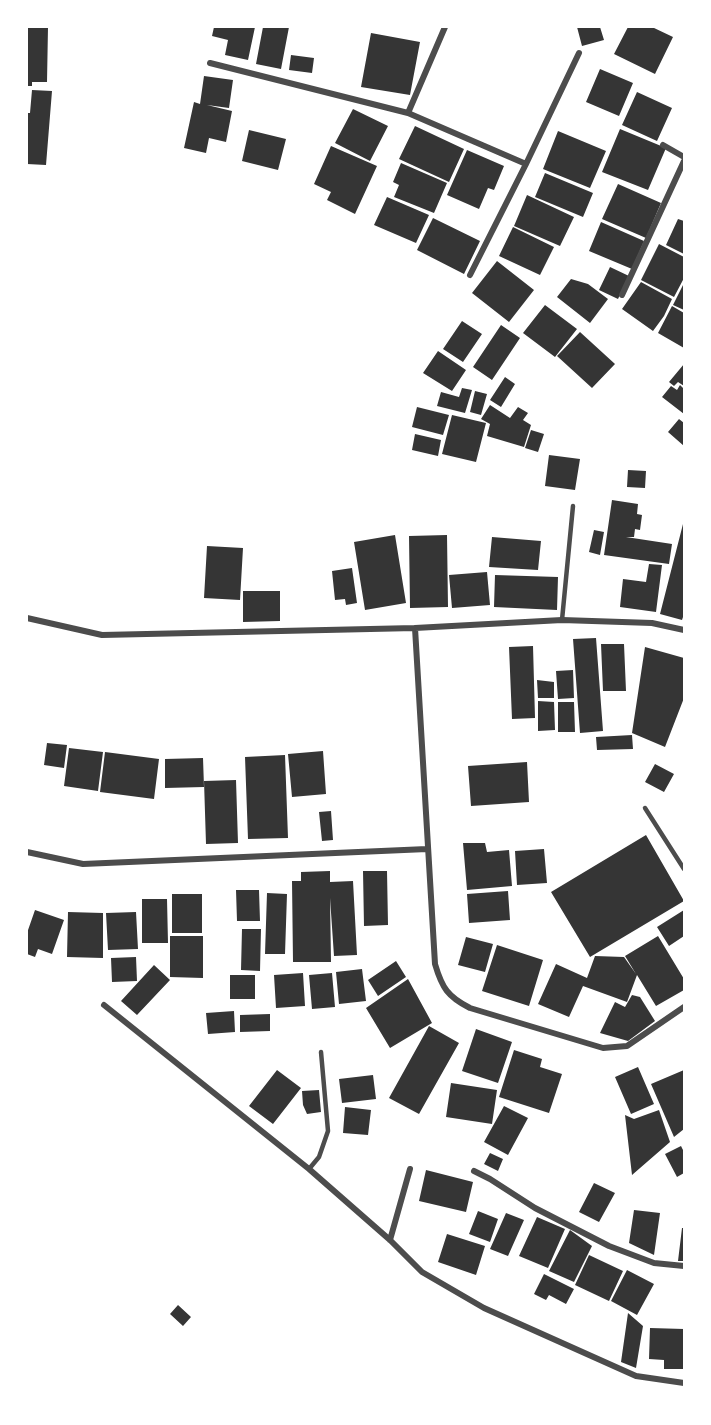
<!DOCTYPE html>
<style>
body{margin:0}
#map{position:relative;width:711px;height:1425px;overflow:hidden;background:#fff;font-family:"Fira Sans",sans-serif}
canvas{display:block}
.frame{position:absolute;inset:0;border:28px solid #fff;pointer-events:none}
</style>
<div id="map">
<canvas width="711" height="1425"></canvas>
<div class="frame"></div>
</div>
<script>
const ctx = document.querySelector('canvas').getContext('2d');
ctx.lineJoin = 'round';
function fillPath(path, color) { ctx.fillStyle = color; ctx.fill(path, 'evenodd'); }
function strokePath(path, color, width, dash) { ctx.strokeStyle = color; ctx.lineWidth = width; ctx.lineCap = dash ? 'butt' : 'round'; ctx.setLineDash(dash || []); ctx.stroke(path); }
const building = new Path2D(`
 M27,27H48L47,82H32V86H27Z
 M214,27H255L248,60L225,55L228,40L212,36Z
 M263,27H289L281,69L256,64Z
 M577,27H600L604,40L582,46Z
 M628,27H652L673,37L655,74L614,54Z
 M371,33L420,42L410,95L361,87Z
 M291,55L314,58L312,73L289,70Z
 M600,69L633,83L619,116L586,102Z
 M204,76L233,80L229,108L207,105L232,111L226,142L209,138L206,153L184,148L194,102L200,104Z
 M32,90L52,91L46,165L27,164V113H30Z
 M637,92L672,108L657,141L622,125Z
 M353,109L388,126L370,161L335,143Z
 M415,126L464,149L449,182L399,159Z
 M620,129L666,148L648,190L602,172Z
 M249,130L286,139L278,170L242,161Z
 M558,131L606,151L590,188L543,169Z
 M331,146L377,166L355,214L327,200L331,192L314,184Z
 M467,150L504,166L494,190L488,188L479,209L447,195Z
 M401,163L447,183L434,213L394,197L399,185L393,182Z
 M545,173L593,193L583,217L535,197Z
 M618,184L661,203L646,238L602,219Z
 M527,195L574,217L560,246L514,226Z
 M387,197L429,215L416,243L374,225Z
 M433,218L480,241L464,274L417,250Z
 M678,219L684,221V254L666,245Z
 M601,222L644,241L632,269L589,251Z
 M513,227L554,247L540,275L499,256Z
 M659,244L684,257V278L674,297L641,280Z
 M497,261L534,290L509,322L472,293Z
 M610,267L629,276L618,299L599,290Z
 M571,279L588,284L608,299L590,323L557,297Z
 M641,282L672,299L664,316L653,331L622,309Z
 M684,283V310L673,305Z
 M545,305L577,329L555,357L523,333Z
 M672,306L684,313V348L658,333Z
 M462,321L482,334L463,362L443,349Z
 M501,325L520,338L492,380L473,367Z
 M580,332L615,364L592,388L557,356Z
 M438,351L466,370L452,391L423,373Z
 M684,364V386L678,382L674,386L669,382Z
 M505,377L515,384L501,407L490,400Z
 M680,385L684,389V414L662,397L671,386L677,390Z
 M462,388L472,390L465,413L437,406L441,392L459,397Z
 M475,391L487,394L481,415L470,412Z
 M490,405L510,418L518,407L528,413L523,420L531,425L524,447L487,436L490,424L481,419Z
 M417,407L449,415L443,435L412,427Z
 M452,415L486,423L476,462L442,454Z
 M679,419L684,423V446L668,432Z
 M531,430L544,434L538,452L525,448Z
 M415,434L441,440L438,456L412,450Z
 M549,455L580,459L575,490L545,486Z
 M628,470L646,471L645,488L627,487Z
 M612,500L638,504L637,514L642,515L640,530L635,529L634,537H626L672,544L669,564L604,555Z
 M683,524L684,614L682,620L660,614Z
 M594,530L604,532L600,555L589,552Z
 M395,535L406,603L365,610L354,542Z
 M447,535L448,607L410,608L409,536Z
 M492,537L541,541L538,570L489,567Z
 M207,546L243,548L240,600L204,598Z
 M649,564L662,565L656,612L620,607L623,579L646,582Z
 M352,568L357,603L346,605L345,599L335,600L332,571Z
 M487,572L490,605L452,608L449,575Z
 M495,575L558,577L557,610L494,607Z
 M243,591H280V621L243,622Z
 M596,638L603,731L580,733L573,639Z
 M601,644H624L626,691H603Z
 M533,646L535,718L512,719L509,647Z
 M645,647L684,658V698L665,747L632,733Z
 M573,670L574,698L558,699L556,671Z
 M537,680L554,682V698H538Z
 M538,701L554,702L555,730L538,731Z
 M558,702H574L575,732H558Z
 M632,735L633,749L597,750L596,737Z
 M47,743L67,745L64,768L44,765Z
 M69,748L103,752L98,791L64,786Z
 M323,751L326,794L292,797L288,754Z
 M105,752L159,759L154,799L100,792Z
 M285,755L288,838L248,839L245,757Z
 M203,758L204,787L165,788V759Z
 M527,762L529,802L471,806L468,766Z
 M655,764L674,774L664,792L645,782Z
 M236,780L238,843L206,844L204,781Z
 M331,811L333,840L322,841L319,812Z
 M646,835L684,901L590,957L551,892Z
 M463,843H485L487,852L509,850L512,886L467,890Z
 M544,849L547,883L517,885L515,851Z
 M330,871V882L353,881L357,955L334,956L330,898L331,962H293L292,881H301V872Z
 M363,871H387L388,925L364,926Z
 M236,890H259L260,921H237Z
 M508,891L510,920L469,923L467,894Z
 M267,893L287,894L285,954H265Z
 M172,894H202V933H172Z
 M142,899H167L168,943H142Z
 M35,910L64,920L52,954L38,949L35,957L27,954V933Z
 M684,910V936L669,946L657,927Z
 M68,912L103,913V958L67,957Z
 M136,912L138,949L108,950L106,913Z
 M242,929H261L260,971L241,970Z
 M170,936H203V978L170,977Z
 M658,936L684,979V990L656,1006L637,975L627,1002L583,986L569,1017L538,1004L556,964L587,978L595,956L624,957L636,974L625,956Z
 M466,937L493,944L485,972L458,965Z
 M497,945L543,960L529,1006L482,991Z
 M136,957L137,981L112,982L111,958Z
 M396,961L406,977L378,996L368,980Z
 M154,965L170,980L137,1015L121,1001Z
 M362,969L366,1001L339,1004L336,972Z
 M303,973L305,1006L276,1008L274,975Z
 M332,973L335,1007L312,1009L309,975Z
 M230,975H255V999H230Z
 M408,979L432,1023L390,1048L366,1008Z
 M632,995L640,997L655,1021L628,1041L600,1033L615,1002L625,1007Z
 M234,1011L235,1032L208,1034L206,1013Z
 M270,1014V1031L240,1032V1015Z
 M429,1026L459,1043L419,1114L389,1098Z
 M476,1029L512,1042L498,1083L462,1071Z
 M514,1050L542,1059L540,1067L562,1074L549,1113L499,1097Z
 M638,1067L654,1104L631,1114L615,1077Z
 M277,1070L301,1088L273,1124L249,1106Z
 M684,1070V1129L674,1137L651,1084Z
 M373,1075L376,1099L342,1103L339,1079Z
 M451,1083L497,1090L492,1124L446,1117Z
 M319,1090L321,1112L307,1114L303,1105L302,1091Z
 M504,1106L528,1118L508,1155L484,1142Z
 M345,1107L371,1110L368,1135L343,1133Z
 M659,1110L670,1142L632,1175L625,1115L634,1119Z
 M681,1146L684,1152V1173L677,1177L665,1154Z
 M490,1153L503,1159L498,1171L484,1164Z
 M426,1170L473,1182L466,1212L419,1201Z
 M594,1183L615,1193L599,1222L579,1212Z
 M634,1210L660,1213L654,1255L629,1243Z
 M478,1211L498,1219L490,1242L469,1234Z
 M506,1213L524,1220L508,1256L490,1249Z
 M537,1217L565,1229L548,1268L519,1256Z
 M682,1228H684V1261H678Z
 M570,1230L592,1246L574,1282L549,1271Z
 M447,1234L485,1246L476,1275L438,1262Z
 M589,1255L623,1271L609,1301L575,1285Z
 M627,1270L654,1284L637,1315L611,1301Z
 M544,1274L574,1289L566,1304L549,1295L546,1300L534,1294Z
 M178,1305L191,1317L183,1326L170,1314Z
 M628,1313L643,1326L636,1368L621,1362Z
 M650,1328L684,1329L683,1369H664V1360L649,1359Z`);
const service = new Path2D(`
 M562,620L573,506
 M645,808L684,869
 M309,1169L319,1157L328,1131L321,1052`);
const minor = new Path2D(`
 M210,63L408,113L526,164
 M408,113L445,27
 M663,145L684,157
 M470,275L526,164L579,53
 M622,295L684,161
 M27,618L102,635L415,628L562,620L652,623L684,630
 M415,628L435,964C442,988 448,997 470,1008L603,1048L627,1046L684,1007
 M27,852L83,864L427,849
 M104,1005L309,1169L390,1240L422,1272L484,1308L636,1376L684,1383
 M474,1171L490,1179L535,1208L609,1246L654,1263L684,1266
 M390,1240L410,1169`);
fillPath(building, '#353535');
strokePath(service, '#4c4c4c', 4.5);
strokePath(minor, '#4c4c4c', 6);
</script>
